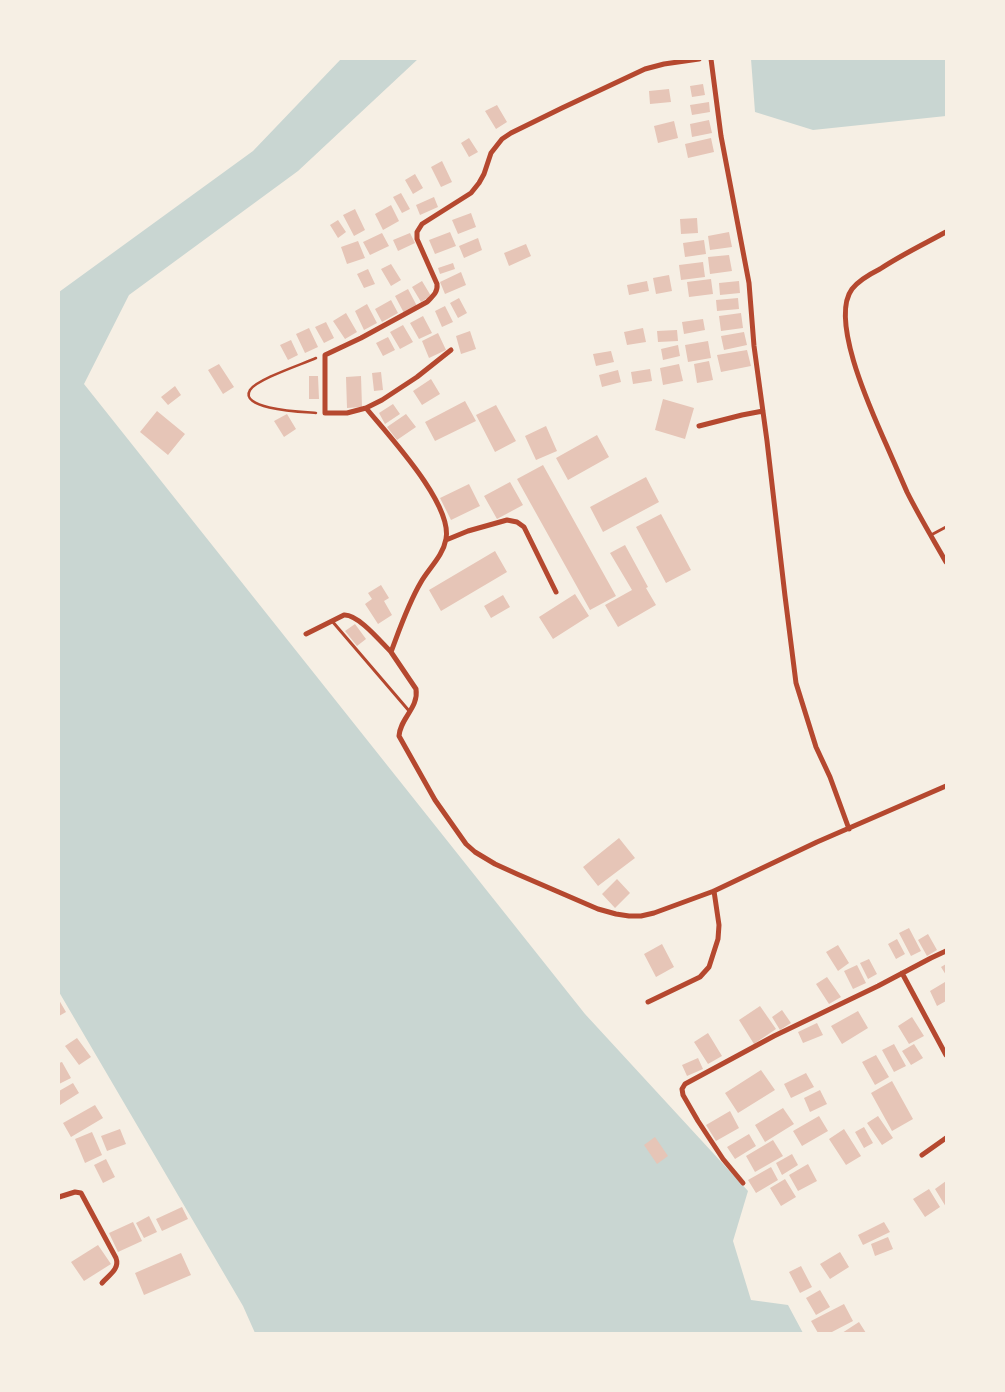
<!DOCTYPE html>
<style>
body{margin:0}
#map{position:relative;width:1005px;height:1392px;overflow:hidden;background:#f6efe4;font-family:Commissioner,sans-serif}
canvas{display:block}
.frame{position:absolute;inset:0;border:60px solid #f6efe4;pointer-events:none}
</style>
<div id="map">
<canvas width="1005" height="1392"></canvas>
<div class="frame"></div>
</div>
<script>
const ctx = document.querySelector('canvas').getContext('2d');
ctx.lineJoin = 'round';
function fillPath(path, color) { ctx.fillStyle = color; ctx.fill(path, 'evenodd'); }
function strokePath(path, color, width, dash) { ctx.strokeStyle = color; ctx.lineWidth = width; ctx.lineCap = dash ? 'butt' : 'round'; ctx.setLineDash(dash || []); ctx.stroke(path); }
const water = new Path2D(`
 M341,59H418L298,171L129,295L84,384L585,1014L748,1191L733,1241L751,1300L788,1305L803,1333H255L243,1306L59,992V292L253,151Z
 M751,59H946V116L813,130L755,112Z`);
const building = new Path2D(`
 M703,84L705,95L692,97L690,86Z
 M669,89L671,102L650,104L649,91Z
 M709,102L710,112L692,115L690,105Z
 M497,105L507,122L496,129L485,111Z
 M709,120L712,133L692,137L690,124Z
 M674,121L678,138L658,143L654,126Z
 M469,138L478,152L469,157L461,143Z
 M711,138L714,152L688,158L685,144Z
 M442,161L452,182L441,187L431,167Z
 M415,174L423,188L413,194L405,180Z
 M401,193L410,209L402,213L393,197Z
 M434,197L438,207L420,215L416,205Z
 M391,205L399,221L383,230L375,214Z
 M355,209L365,230L354,236L343,215Z
 M471,213L476,227L458,234L452,220Z
 M697,218L698,233L681,234L680,219Z
 M338,220L346,232L338,238L330,225Z
 M450,232L456,246L435,254L429,240Z
 M729,232L732,247L710,250L708,236Z
 M382,233L389,246L370,255L363,242Z
 M410,233L415,243L398,251L393,240Z
 M478,238L482,250L464,258L459,246Z
 M704,240L706,254L685,257L683,243Z
 M358,241L365,258L347,264L341,247Z
 M526,244L531,256L509,266L504,253Z
 M729,255L732,271L710,274L708,257Z
 M703,262L705,277L681,280L679,265Z
 M453,263L455,269L440,274L438,268Z
 M391,264L401,280L391,286L381,269Z
 M368,269L375,284L364,288L357,274Z
 M461,272L466,285L445,294L440,282Z
 M669,275L672,291L656,294L653,278Z
 M711,279L713,294L689,297L687,282Z
 M422,281L431,296L421,302L412,287Z
 M647,281L649,291L629,295L627,285Z
 M739,281L740,293L720,295L719,283Z
 M408,289L417,306L404,313L395,296Z
 M459,298L467,313L458,318L450,303Z
 M738,298L739,309L717,311L716,300Z
 M391,300L398,313L382,322L375,309Z
 M367,304L377,323L364,330L355,311Z
 M445,306L453,322L442,327L435,311Z
 M346,313L357,332L345,339L333,321Z
 M741,313L743,328L721,331L719,316Z
 M423,316L432,333L419,339L410,323Z
 M703,319L705,330L684,334L682,322Z
 M326,322L334,338L324,343L315,327Z
 M403,325L413,342L400,349L390,332Z
 M309,328L318,347L305,353L296,334Z
 M643,328L646,342L627,345L624,332Z
 M677,330L678,341L658,342L657,331Z
 M470,331L476,349L461,354L456,336Z
 M744,332L747,345L724,350L721,336Z
 M438,333L446,350L429,358L422,341Z
 M388,337L395,350L383,356L376,343Z
 M291,340L298,355L288,360L280,345Z
 M708,341L711,358L688,362L685,345Z
 M678,345L680,356L663,360L661,349Z
 M747,350L751,366L721,372L717,355Z
 M611,351L614,362L596,366L593,354Z
 M709,361L713,380L697,383L694,364Z
 M219,364L234,387L223,394L208,370Z
 M679,364L683,381L663,385L660,368Z
 M650,369L652,381L633,384L631,372Z
 M618,370L621,382L602,387L599,375Z
 M381,372L383,390L374,391L372,373Z
 M309,376H318L319,399H309Z
 M361,376L362,407L347,408L346,377Z
 M431,379L440,394L422,405L413,391Z
 M175,386L181,395L168,405L161,397Z
 M663,399L694,408L685,439L655,430Z
 M465,401L476,421L435,441L425,422Z
 M393,404L400,414L385,424L379,413Z
 M496,405L516,441L495,452L476,415Z
 M157,411L185,434L168,455L140,432Z
 M287,414L296,429L284,437L274,421Z
 M406,414L416,427L397,440L387,427Z
 M546,426L557,451L536,460L525,436Z
 M597,435L609,457L568,480L556,458Z
 M543,465L616,596L590,610L517,479Z
 M646,477L659,502L603,532L590,507Z
 M510,482L523,505L497,519L484,496Z
 M469,484L480,506L451,520L440,498Z
 M661,514L691,570L666,583L636,527Z
 M625,545L648,587L646,588L656,605L618,627L605,605L632,590L610,553Z
 M495,551L507,572L441,611L429,590Z
 M381,585L389,598L384,601L392,615L378,624L365,604L372,599L368,593Z
 M575,594L589,616L553,639L539,617Z
 M503,595L510,607L491,618L484,606Z
 M355,624L366,639L357,646L345,631Z
 M619,838L635,858L598,886L583,867Z
 M617,879L630,893L615,908L602,894Z
 M909,928L921,951L911,956L899,933Z
 M928,934L937,950L927,956L918,940Z
 M897,939L905,954L896,959L888,944Z
 M662,944L674,967L656,977L644,954Z
 M838,945L849,963L838,971L826,952Z
 M869,959L877,974L868,979L860,963Z
 M946,964V975L941,967Z
 M857,965L866,983L853,989L844,971Z
 M827,977L841,997L829,1004L816,984Z
 M945,982L946,985V1001L937,1006L930,991Z
 M59,1000L66,1012L59,1016Z
 M760,1006L776,1029L754,1044L739,1020Z
 M782,1010L791,1023L780,1030L772,1017Z
 M858,1011L868,1028L842,1044L831,1026Z
 M912,1017L924,1036L909,1044L898,1026Z
 M817,1023L823,1035L803,1043L798,1032Z
 M708,1033L722,1056L708,1064L694,1042Z
 M77,1038L91,1057L79,1065L65,1046Z
 M894,1044L906,1066L894,1072L882,1050Z
 M914,1044L923,1058L911,1065L902,1051Z
 M876,1055L889,1077L875,1085L862,1062Z
 M698,1058L703,1069L687,1076L682,1065Z
 M62,1062L71,1078L59,1084V1063Z
 M761,1070L775,1090L738,1113L725,1093Z
 M806,1073L814,1087L791,1098L784,1084Z
 M892,1081L913,1119L892,1131L871,1093Z
 M73,1083L79,1093L60,1105L59,1091Z
 M820,1090L827,1104L810,1112L804,1098Z
 M95,1105L103,1118L71,1137L63,1123Z
 M783,1108L794,1124L765,1142L755,1125Z
 M730,1111L739,1128L716,1141L706,1125Z
 M819,1116L828,1131L802,1146L793,1131Z
 M878,1116L893,1138L882,1145L867,1123Z
 M864,1127L873,1143L864,1148L855,1132Z
 M120,1129L126,1144L107,1151L101,1136Z
 M844,1129L861,1156L846,1165L829,1139Z
 M92,1132L102,1155L85,1163L75,1139Z
 M749,1134L756,1146L735,1159L727,1147Z
 M655,1137L668,1156L657,1164L644,1145Z
 M773,1140L783,1156L755,1172L746,1156Z
 M792,1154L798,1165L782,1175L776,1163Z
 M106,1159L115,1177L103,1183L94,1165Z
 M808,1164L817,1181L798,1191L789,1175Z
 M771,1167L778,1180L756,1193L748,1180Z
 M785,1179L796,1197L781,1206L770,1188Z
 M946,1181V1207L935,1189Z
 M929,1189L940,1207L925,1217L913,1199Z
 M182,1207L188,1219L162,1231L156,1219Z
 M149,1216L157,1232L144,1238L136,1223Z
 M133,1222L142,1241L118,1252L109,1233Z
 M884,1222L890,1232L863,1245L858,1235Z
 M888,1237L893,1249L875,1256L871,1244Z
 M98,1245L111,1264L84,1281L71,1262Z
 M840,1252L849,1267L830,1279L820,1264Z
 M181,1253L191,1275L144,1295L135,1273Z
 M801,1266L812,1287L800,1293L789,1272Z
 M820,1290L830,1307L816,1315L806,1298Z
 M844,1304L853,1321L830,1333H818L811,1321Z
 M859,1322L866,1333H842Z`);
const path = new Path2D(`
 M316,413C306,412 238,410 250,390C257,379 303,364 316,358`);
const service = new Path2D(`
 M931,535L946,527
 M332,621L410,712`);
const minor = new Path2D(`
 M711,59L721,136L749,283L754,346L767,441L785,596L796,683L816,747L830,777L849,829
 M946,232C924,244 901,255 880,269C870,274 859,280 852,289C829,320 872,412 886,444C893,460 900,476 907,492C919,516 933,539 946,562
 M451,350L417,377L382,400L366,408L347,413H325V355L361,338L427,302C433,296 438,292 437,284L417,239V232L422,224L471,193L479,183L484,174L491,153L502,139L511,133L562,108L645,69L664,64L699,59
 M366,408C388,435 453,504 446,539C443,556 429,568 421,582C408,604 400,628 391,652L416,689C419,708 400,718 399,736L435,800L466,844L475,852L495,864L517,874L598,909L616,914L629,916H641L654,913L714,891L817,842L946,786
 M699,426L742,415L763,411
 M446,540L468,531L507,520L517,522L524,527L556,592
 M306,634L344,615C358,614 381,642 391,652
 M902,973L946,1055
 M648,1002L700,977L709,967L718,939L719,925L714,891
 M922,1155L946,1138
 M743,1183L723,1159L698,1121L683,1095L682,1089L685,1084L774,1036L878,986L931,958L946,951
 M59,1197L75,1192L81,1193L116,1258C120,1269 109,1275 102,1283`);
fillPath(water, '#c9d6d2');
fillPath(building, '#e6c5b7');
strokePath(path, '#b5482f', 2.5);
strokePath(service, '#b5482f', 3);
strokePath(minor, '#b5482f', 5);
</script>
